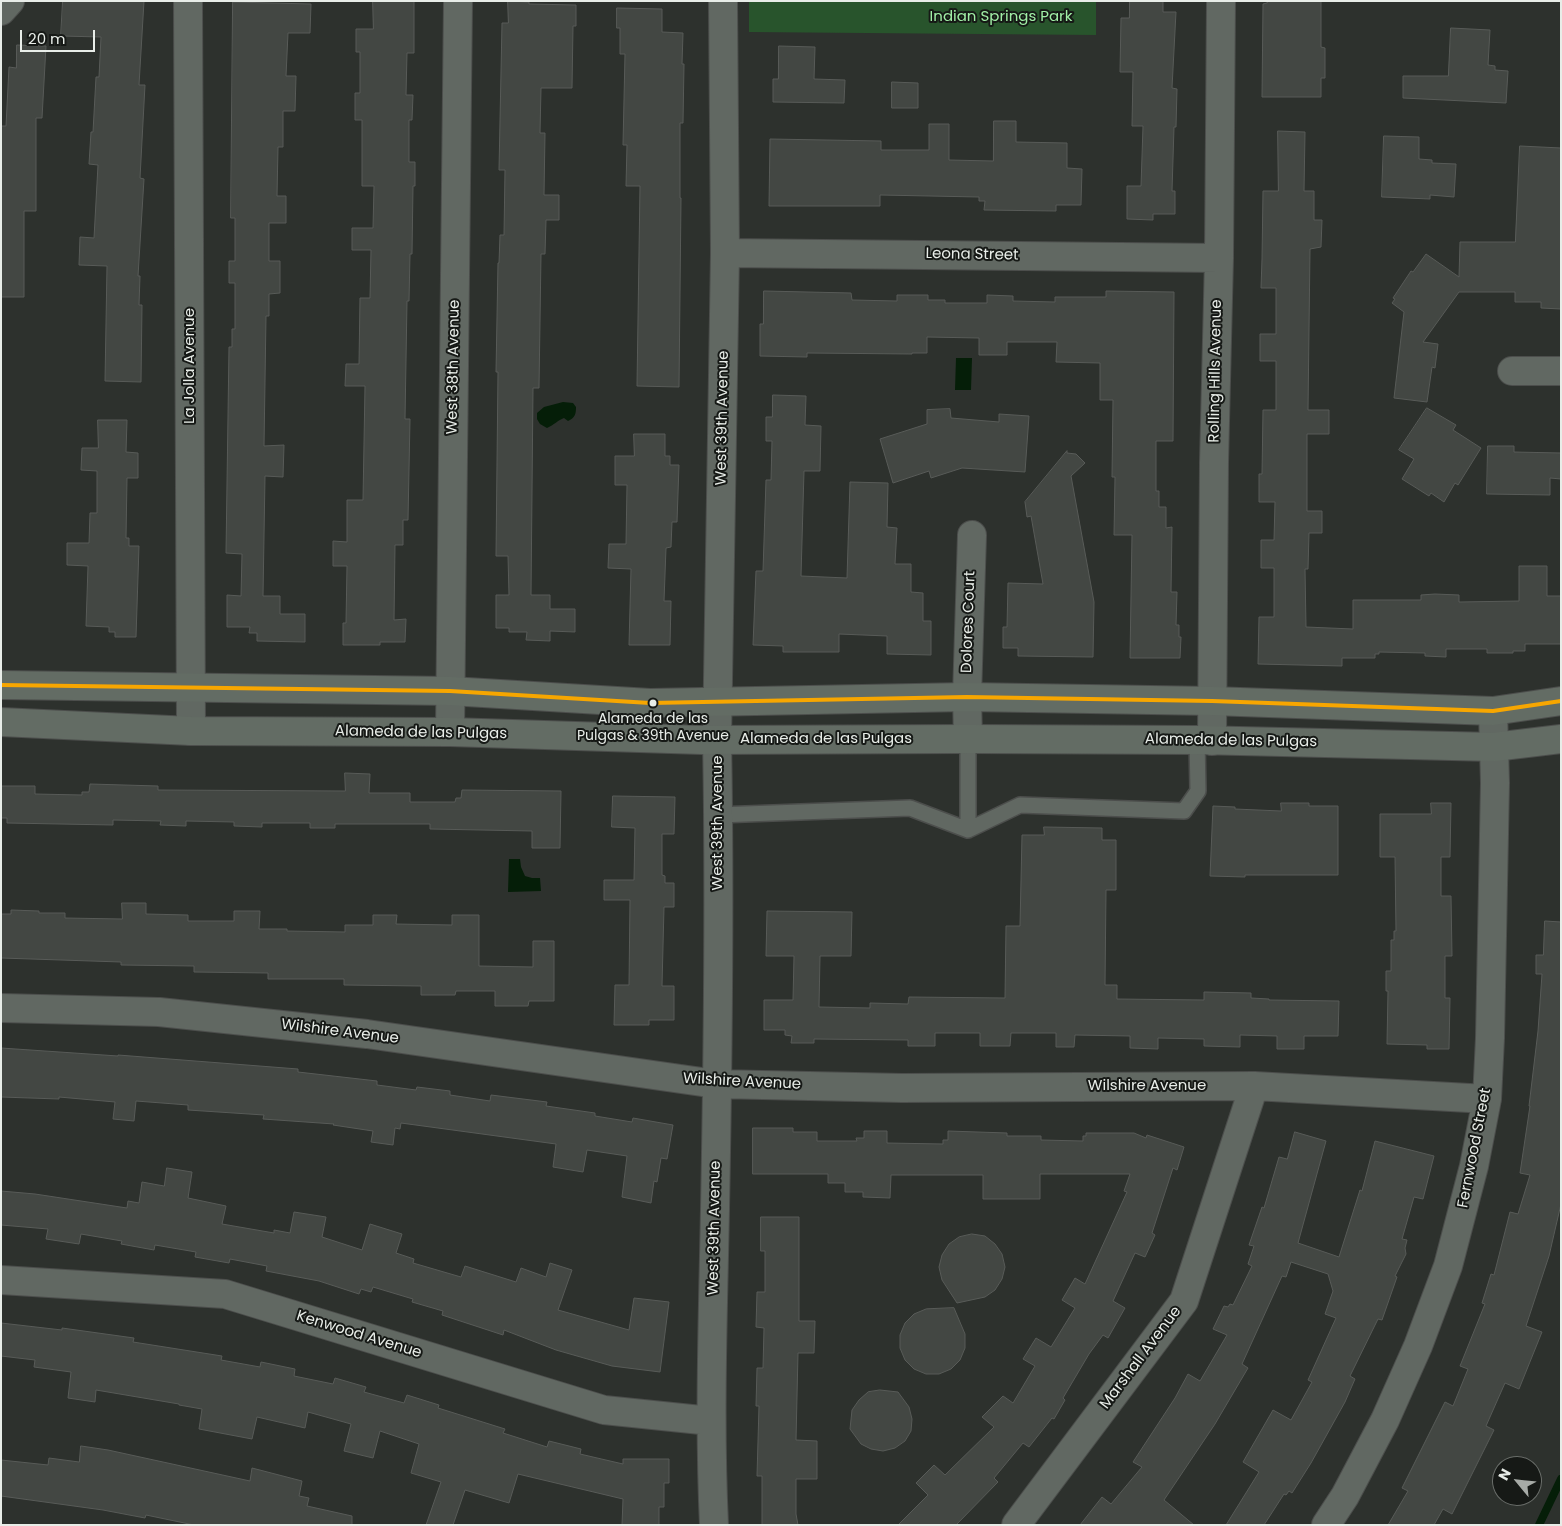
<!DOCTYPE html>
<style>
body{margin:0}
#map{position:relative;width:1562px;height:1526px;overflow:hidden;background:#2d312d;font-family:Poppins,sans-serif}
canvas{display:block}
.frame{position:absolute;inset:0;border:2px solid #e8ede8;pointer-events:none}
.north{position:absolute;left:1492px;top:1456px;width:50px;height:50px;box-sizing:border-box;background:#161916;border:1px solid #6a6e6a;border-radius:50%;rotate:298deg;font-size:14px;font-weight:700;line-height:20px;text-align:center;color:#e8ede8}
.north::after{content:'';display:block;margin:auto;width:18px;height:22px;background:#a7aba7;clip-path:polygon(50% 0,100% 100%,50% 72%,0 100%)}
.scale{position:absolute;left:20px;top:30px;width:75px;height:22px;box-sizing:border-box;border:2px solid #e8ede8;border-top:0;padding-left:6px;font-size:15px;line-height:18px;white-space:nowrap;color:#e8ede8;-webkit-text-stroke:4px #161916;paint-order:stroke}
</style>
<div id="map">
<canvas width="1562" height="1526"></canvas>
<div class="frame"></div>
<div class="north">N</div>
<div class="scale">20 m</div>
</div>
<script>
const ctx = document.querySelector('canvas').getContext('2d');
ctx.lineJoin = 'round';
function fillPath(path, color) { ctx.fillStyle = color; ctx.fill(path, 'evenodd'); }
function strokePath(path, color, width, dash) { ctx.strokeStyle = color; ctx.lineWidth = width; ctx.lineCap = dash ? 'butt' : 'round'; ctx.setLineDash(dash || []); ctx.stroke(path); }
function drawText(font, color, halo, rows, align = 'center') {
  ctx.font = font + ' Poppins,sans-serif'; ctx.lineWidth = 4; ctx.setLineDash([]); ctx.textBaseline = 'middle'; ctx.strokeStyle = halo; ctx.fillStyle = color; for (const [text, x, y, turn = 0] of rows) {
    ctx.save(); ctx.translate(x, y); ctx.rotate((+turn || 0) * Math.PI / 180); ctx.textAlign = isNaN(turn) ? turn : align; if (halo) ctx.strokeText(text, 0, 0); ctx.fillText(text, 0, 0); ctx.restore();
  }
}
const green = new Path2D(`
 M749,1H1096V35L749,32Z`);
const water = new Path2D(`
 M956,358H972L971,390H955Z
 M563,402L573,403L576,407C576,414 575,418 568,421L564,418C558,420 554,425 547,428L540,424L537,419V413L544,407Z
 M509,859H520L521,867L525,876L532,878H540L541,891L508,892Z`);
const stream = new Path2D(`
 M1539,1525L1561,1479`);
const building = new Path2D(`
 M63,1H144L139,85H145L140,178L144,179L138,276H140L139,305H142L141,382L105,381L107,266L79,265L80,237L94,238L98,165L89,164L91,132H93L96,77H99L101,37L61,36Z
 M373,1H414V53H407L406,95H413L412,120H409V162H415V186H413L412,254H410L409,301H407L405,419H410L408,520H403V545H395L394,620L406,619L405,642H380V645H343V623H346L347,566H333V541L347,542V500H363L365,386H345L346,364H359L360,298H370L371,250H352V228H373L374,186H362V120H355V93H360V52H356V29H373Z
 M508,1L529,2V4L576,5V26H573L572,88H541L540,133H545L544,195H559V220H546L545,254H541L539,388H533L531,595H550V609H575V632L550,631V641L526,640L527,632H509V628H496V595H509L508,556H496L498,372H496L498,263H499L500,235H504L505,170H499L502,23H508Z
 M1130,1H1163V12H1176L1172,88L1177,89L1176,127H1174L1172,191H1175V214H1153V220L1127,219V186H1141L1143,126H1132L1133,72H1120L1121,18H1129Z
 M1267,1H1321V47L1325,48V78H1321V97H1262L1263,4L1267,3Z
 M233,2L311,4L310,33H288L286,76H296L295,111H283V147H278L277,196H286V223H269V261H280V293L269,294V316H266L264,446L284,445L283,477L265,476L263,596H280V614H305V642L257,641V633H249L250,627H227V595L241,596L242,554L226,553L229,347H232V329H235V283H229V261H235V218H231Z
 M617,8L662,9V32L683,33L682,64H684L683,123H680V198H681L679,387L637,386L640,186H626L627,145H623L625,54H620V28H617Z
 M1451,28L1490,30L1488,65L1495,66V70L1508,71L1506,103L1403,98V76H1448Z
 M17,45L46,46L42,118H36V211H24V297H1V126H6L9,67L16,68Z
 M779,46L815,47L814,79L845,80L844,103L773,102V79H778Z
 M892,82L918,83V108H892Z
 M994,121H1016V142L1067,143V168L1082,169L1081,205H1056V211L984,210L985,201H979V197L880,195V206H769L770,139L881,141V150H929V124H949V160L993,161Z
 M1278,131L1305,132L1304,191H1314V220H1322L1321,247L1310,249L1308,410H1329V434H1307V511H1322V533H1309L1308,569H1305L1306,627L1353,629V600H1421V595L1435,594L1459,595V602L1519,601V566H1547V596H1561V644H1525V651H1513V653H1487V649H1446V657L1425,656V653L1379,652V654H1375V658H1342V666L1258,664L1259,617H1274V568H1261V540H1274L1275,502H1259V474H1262L1263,410H1276V361H1260V334H1276V288H1261L1262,259L1263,191H1278Z
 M1384,136L1419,137V159L1432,160V163L1456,164L1454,197L1430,195V199L1382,197Z
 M1520,146L1561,148V309L1541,308V302H1515V292H1459L1423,342L1438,344L1435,368L1432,367L1427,402L1394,398L1404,312L1392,303L1395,299L1393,298L1411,271L1413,272L1426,254L1459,277L1460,242H1515Z
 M764,291L851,293L852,300L897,301V295H928V300H945V303H987V295L1013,296V301L1055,302V297H1106V291L1174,292L1173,441H1156V491H1159V507H1166V528L1172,527L1171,592H1177L1176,625H1179V637H1181L1180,658H1130L1132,535H1114L1115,477H1112L1113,400H1100V363L1056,362L1057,342H1007V355H979V338L927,337V353H912V354L807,353V357L760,356V324H763Z
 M773,395L806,396L805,425L821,426L820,471H804L801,576L847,578L850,482L888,483L887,527L897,528L895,564H911V592L923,593V621H931V655L887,654V636L839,634V652H783V646L753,645L756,571H763L766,480H771L772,441H766V417H772Z
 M1427,408L1456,425L1453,430L1481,448L1458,485L1455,483L1444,502L1431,493L1429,496L1402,479L1414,459L1399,450Z
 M950,409L951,418L999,422V414L1029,416L1025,472L962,468L931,478L929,471L893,483L880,439L927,424V410Z
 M98,420H127L126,452L138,453V478H127L126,538H129V546H139L136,637H115V632H109V627L86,626L88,566L67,565V543H89L90,513H97V471L81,470L82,448H98Z
 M634,434H665V456H670V465H679L677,522H672L671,547L666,548L664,601H671L670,645H629L631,569L608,568L609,544H626L627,485H615V456H634Z
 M1488,446H1514V452L1561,453V479L1550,478V495L1487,494Z
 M1067,451V453L1076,454L1085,463L1071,476L1094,602L1093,657L1018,656V648H1003V627H1007L1008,583L1043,584L1031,516L1027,517L1025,502Z
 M345,773L370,774L369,793H410V802H455L456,798H461L462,790L561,791L560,848H532V831L430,829V824H335V828H310V823H262V827L234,826V822L186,821V826L160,825L161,821L113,820V825L7,823V818H1V786H35V794L82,795V792H89L90,784L158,786V790L345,791Z
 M613,796L675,797L674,834H662V875L665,876V883H674V907H664L662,986H674V1020H649V1025H614L615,985H629L630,900H604V880H634L635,828L612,827Z
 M1281,803H1309V806H1338V875H1245V877L1210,876L1213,806L1235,807V809L1281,811Z
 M1431,803H1451L1450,857H1441V896H1451L1452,956H1445V998H1450L1449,1049H1427V1045L1387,1044L1388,991H1386V971H1391V940H1394V931H1396L1395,857H1380V814H1431Z
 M1044,827L1102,828V840H1116V890H1106L1105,985H1117V999L1204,1000V992L1251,993V998L1269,999V1000L1339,1001L1338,1036H1304V1049H1277V1036L1240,1035V1047L1204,1046V1039L1158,1038V1049L1130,1048V1036L1075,1035L1074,1047H1056V1033H1011L1010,1046H980V1033H935V1046H908V1040L814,1039V1043H791L792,1036L785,1035V1030H764V1000H793L794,956H766L767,911L852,912L851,956H820L819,1007L870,1008V1003L908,1004L909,997L1005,998L1006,926H1020L1022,835H1044Z
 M122,903H146V914L188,915V921H234V911H260L259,929H287V931L345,932V925H373V915H397L396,924L452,925V915H479V966L533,967V941H554V1001H529L528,1006H495V991H456L455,995H421V986L344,985V979H268V973L194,972V966L121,965V962L1,958V914H11V910L39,911V913H65V918L122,919Z
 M1545,921L1561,922V1204L1549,1256L1526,1326L1542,1332L1519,1389L1505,1383L1486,1426L1494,1430L1452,1514L1443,1509L1434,1525H1388L1408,1491L1402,1488L1445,1402L1453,1406L1468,1369L1460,1366L1485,1304L1482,1303L1491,1274L1494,1275L1510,1212L1518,1214L1530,1175L1520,1173L1530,1106H1529L1538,1031L1542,974H1536V955H1543Z
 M1,1048L118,1056V1055L298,1069V1072L377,1081V1085L416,1090L417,1087L450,1091V1095L490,1101L491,1095L547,1102L546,1106L595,1113V1116L632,1122L633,1118L673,1125L667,1159L661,1158L657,1182L654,1181L651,1203L622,1197L627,1156L587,1150L583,1172L553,1167L556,1144L401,1123L400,1129L395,1128L393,1145L371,1142L373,1131L333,1125L334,1124L263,1119L264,1115L188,1110V1105L136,1101L134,1121L113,1119L115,1102L59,1097V1099L1,1097Z
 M753,1128H793V1132H817V1141H857L856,1138H864V1131H887V1143L943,1144V1140H948V1131L1007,1133V1136H1041V1140L1083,1141V1136H1086V1133H1134L1146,1138L1147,1135L1184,1147L1177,1170L1173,1168L1152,1233L1155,1235L1145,1257L1135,1253L1113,1301L1125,1308L1108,1338L1103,1335L1089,1354L1063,1398L1065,1400L1054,1419L1052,1418L1029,1447L1023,1443L994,1478L998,1482L956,1525H898L928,1495L916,1483L934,1465L945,1475L994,1427L982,1417L1003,1396L1013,1403L1035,1366L1023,1359L1036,1338L1051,1347L1075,1308L1062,1300L1075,1278L1085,1284L1127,1192L1124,1191L1130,1174H1040V1199H983V1175H891L890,1198L863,1197V1192H845V1183H828V1174H753Z
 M1295,1132L1326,1141L1298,1243L1339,1257L1360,1190L1362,1191L1375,1141L1434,1156L1423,1199L1414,1197L1402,1239L1407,1240L1405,1248L1406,1254L1395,1276L1397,1277L1382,1320L1378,1319L1350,1376L1355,1379L1345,1402L1311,1463L1292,1493L1289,1491L1286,1495L1284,1494L1264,1525H1226L1259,1472L1243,1462L1273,1410L1291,1420L1312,1382L1308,1380L1336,1318L1325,1314L1333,1291L1328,1274L1291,1262L1286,1277L1282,1276L1242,1364L1248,1368L1215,1424L1164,1500L1194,1525H1080L1102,1497L1111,1504L1142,1467L1133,1462L1175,1398L1188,1374L1200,1381L1227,1335L1213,1329L1224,1306L1228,1307L1230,1304L1233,1305L1252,1266L1248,1264L1254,1246L1249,1245L1262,1207L1264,1208L1279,1157L1287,1159Z
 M167,1168L192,1172L188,1198L226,1206L222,1224L274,1233V1230L290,1233L294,1212L326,1217L322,1237L362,1250L370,1224L402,1234L396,1253L414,1259L413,1263L461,1277L465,1266L516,1282L521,1268L546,1277L550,1263L572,1270L558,1310L629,1330L634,1298L669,1302L660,1372L612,1366L556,1350L504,1330L503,1335L442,1315L443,1311L412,1302L413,1299L373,1287L371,1292L361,1289L359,1294L319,1281L266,1271L267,1266L230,1259L229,1263L195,1257L196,1252L155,1245L154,1250L121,1244L122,1241L81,1234L79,1244L46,1239L48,1229L1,1225V1191L35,1194L127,1208L128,1201L139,1203L142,1182L164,1186Z
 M761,1217H799V1321H815L814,1353H798L796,1440L817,1441V1479H796V1514L798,1525H762V1476H757L759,1406H756L757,1368H763L764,1328L756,1327L757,1292H765V1251H761Z
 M972,1234L985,1236L995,1244L1002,1254L1005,1267L1002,1279L995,1290L985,1297L957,1303L942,1280L939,1267L942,1255L949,1244L959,1237Z
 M954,1308L965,1334V1348L960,1360L951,1369L939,1374H926L914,1369L905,1360L900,1348V1335L905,1323L914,1314L926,1309Z
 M1,1323L62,1330V1328L134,1338L133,1342L222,1356L221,1360L260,1367L261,1362L295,1369L294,1376L333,1384L335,1378L366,1387L364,1392L404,1403L407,1395L439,1405L438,1408L505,1429L503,1433L547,1447L549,1441L581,1449L580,1454L623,1464V1459H669V1483H664V1507H659V1525H622L623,1499L518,1474L509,1503L465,1490L453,1525H426L441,1482L411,1473L419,1444L380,1431L373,1458L344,1451L351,1424L308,1412L305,1428L257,1417L252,1439L199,1429L202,1409L179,1405V1404L96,1390L95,1402L68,1398L71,1372L34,1367L35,1360L1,1356Z
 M880,1390L898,1392L909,1407L912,1419L911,1431L905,1441L895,1448L883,1451L871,1449L861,1444L850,1429L852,1410L859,1400L868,1392Z
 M81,1446L108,1450L250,1481L252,1468L302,1481L299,1496L309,1498L307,1506L352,1516V1525H194L146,1515L145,1518L103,1510L1,1496V1460L48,1465L49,1458L79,1462Z`);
const service = new Path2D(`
 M718,815L910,808L968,830V739
 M968,830L1020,805L1184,811L1198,791L1197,740`);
const minor = new Path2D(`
 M188,1L191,731
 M1,11L10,1
 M725,253L1219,258
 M1512,371H1561
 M450,732L458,1
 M968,739L967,697L972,535
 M1212,741L1214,463L1219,258L1221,1
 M1,1008L159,1012L367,1034L716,1084L902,1088L1254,1086L1487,1099
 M1,1280L225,1294L604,1410L711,1421
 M714,1525C709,1420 713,1314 715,1209C718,1053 720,896 717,740L725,253L723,1
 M1016,1525L1184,1301L1254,1086
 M1326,1525L1345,1496L1385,1420L1418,1346L1448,1266L1474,1166L1487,1099L1490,1038L1495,783L1493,711`);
const secondary = new Path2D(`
 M1,685L450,691L650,703L967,697L1212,701L1493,711L1561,701
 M1,722L191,731L450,732L702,740L968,739L1197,740L1494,747L1561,739`);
const bus1 = new Path2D(`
 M1,685L450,691L650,703L967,697L1212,701L1493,711L1561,701`);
const markers = [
 [653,703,4.5,"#e8ede8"]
];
const busNames = [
 ["Alameda de las",653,719],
 ["Pulgas & 39th Avenue",653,736]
];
const parkNames = [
 ["Indian Springs Park",1001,17]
];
const streetNames = [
 ["Leona Street",972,255,1],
 ["La Jolla Avenue",190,366,-90],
 ["West 38th Avenue",454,367,-89],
 ["Rolling Hills Avenue",1216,371,-89],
 ["West 39th Avenue",723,418,-89],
 ["Dolores Court",969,622,-88],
 ["Alameda de las Pulgas",421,733,1],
 ["Alameda de las Pulgas",826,739],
 ["Alameda de las Pulgas",1231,741,1],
 ["West 39th Avenue",718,823,-90],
 ["Wilshire Avenue",340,1032,7],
 ["Wilshire Avenue",742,1082,3],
 ["Wilshire Avenue",1147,1086],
 ["Fernwood Street",1475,1148,-79],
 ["West 39th Avenue",715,1228,-89],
 ["Kenwood Avenue",359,1335,17],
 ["Marshall Avenue",1141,1358,-53]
];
fillPath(green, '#28542c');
fillPath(water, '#051e08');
strokePath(stream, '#051e08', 8);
fillPath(building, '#434743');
strokePath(building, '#585b58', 1);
strokePath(service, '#4c4e4c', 18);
strokePath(minor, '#4c4e4c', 30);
strokePath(secondary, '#4c4e4c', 30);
strokePath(service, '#616862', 15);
strokePath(minor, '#616862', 28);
strokePath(secondary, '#636c64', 28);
strokePath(bus1, '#f7a600', 4);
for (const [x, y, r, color] of markers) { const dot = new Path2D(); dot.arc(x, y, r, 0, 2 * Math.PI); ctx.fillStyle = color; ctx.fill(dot); strokePath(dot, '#161916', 2); }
drawText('14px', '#e8ede8', '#161916', busNames);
drawText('15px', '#a1efa6', '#161916', parkNames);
drawText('15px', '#e8ede8', '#161916', streetNames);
</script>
